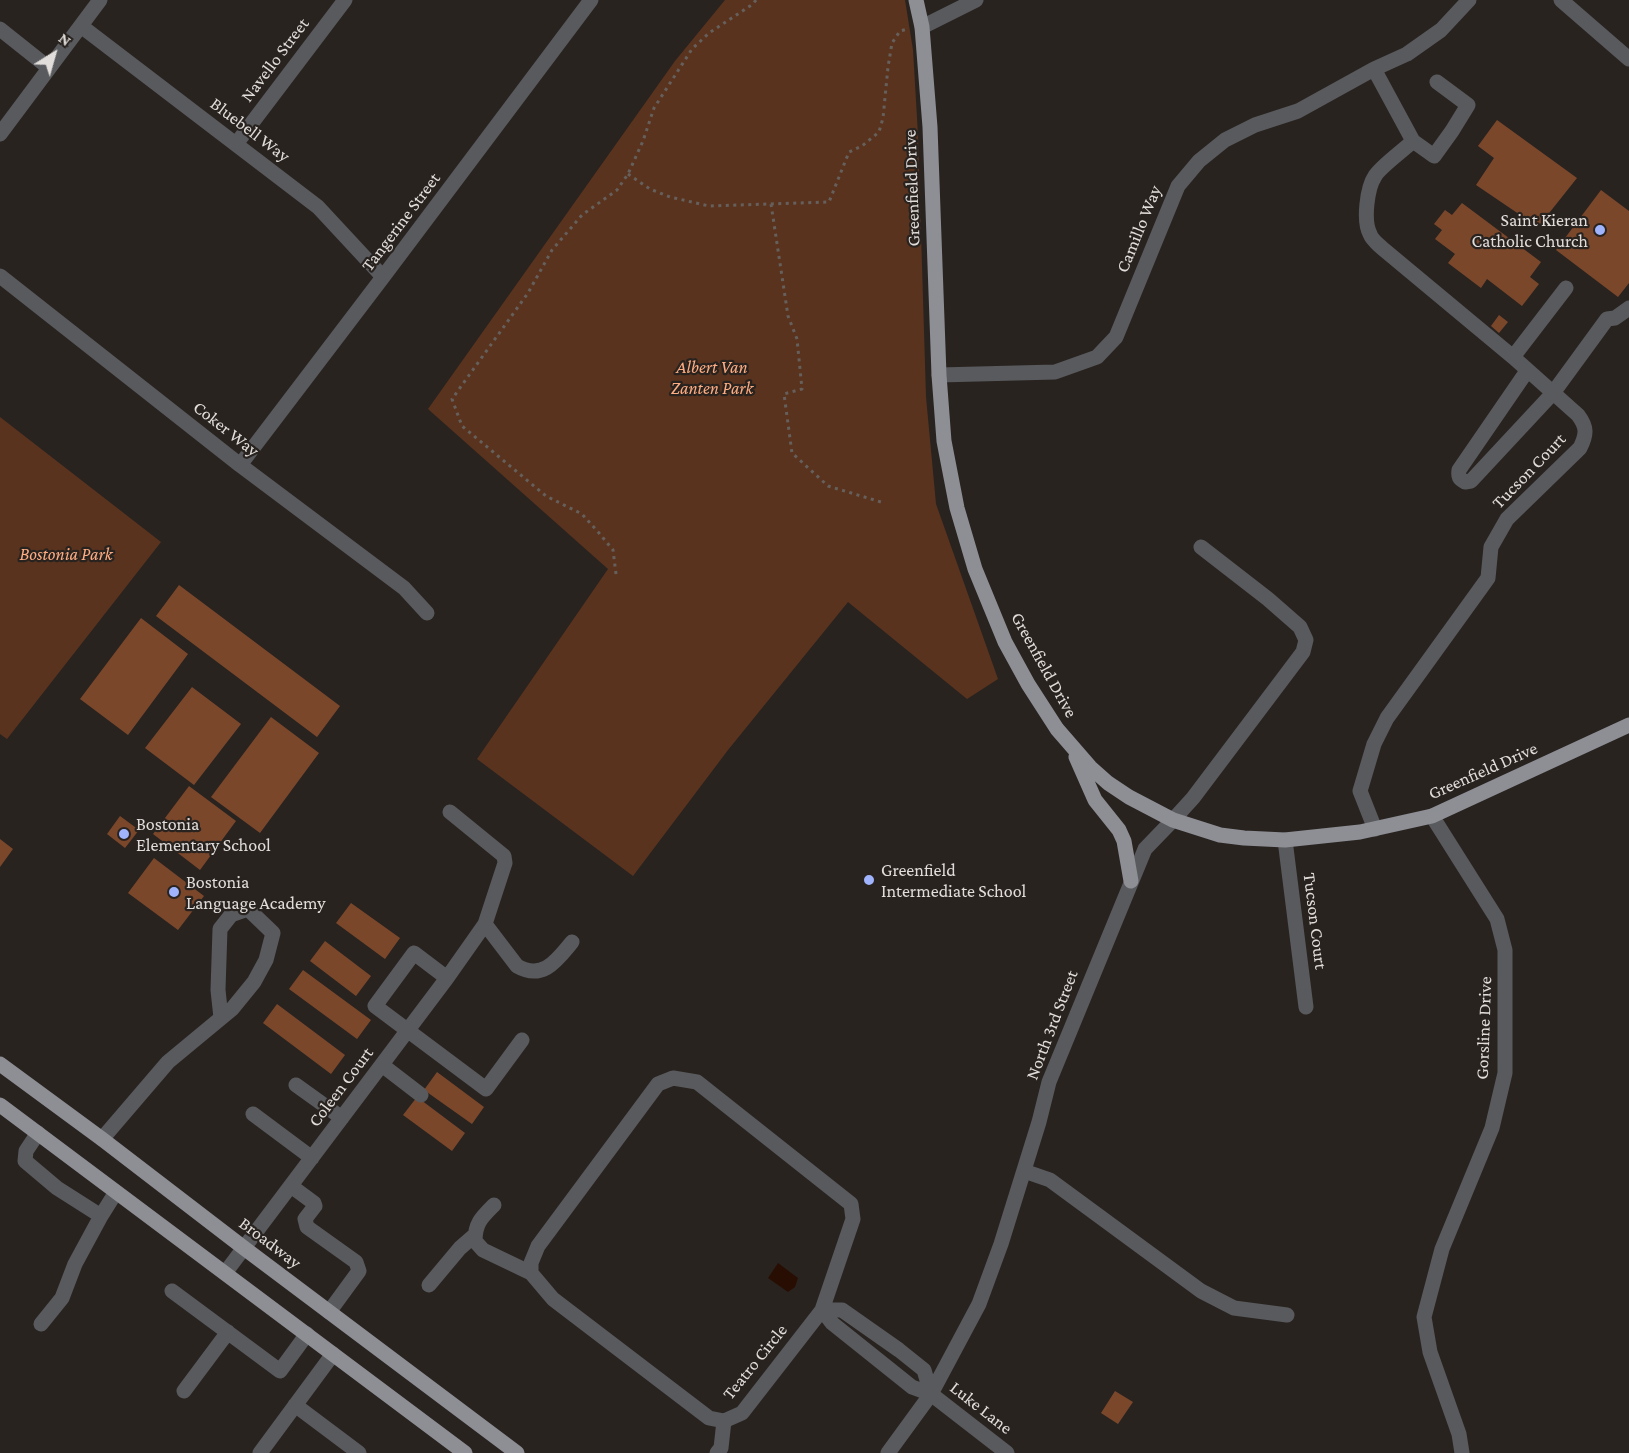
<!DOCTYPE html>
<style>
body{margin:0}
#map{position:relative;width:1629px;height:1453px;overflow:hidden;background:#292320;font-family:"Crimson Pro",serif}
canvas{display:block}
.north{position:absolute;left:24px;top:24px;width:60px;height:60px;-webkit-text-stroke:4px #292320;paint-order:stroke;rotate:37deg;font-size:16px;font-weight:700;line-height:24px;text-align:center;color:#e1ddda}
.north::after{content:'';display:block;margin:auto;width:21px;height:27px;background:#e1ddda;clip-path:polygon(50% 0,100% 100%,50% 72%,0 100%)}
</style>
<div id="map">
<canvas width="1629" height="1453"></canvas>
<div class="north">N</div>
</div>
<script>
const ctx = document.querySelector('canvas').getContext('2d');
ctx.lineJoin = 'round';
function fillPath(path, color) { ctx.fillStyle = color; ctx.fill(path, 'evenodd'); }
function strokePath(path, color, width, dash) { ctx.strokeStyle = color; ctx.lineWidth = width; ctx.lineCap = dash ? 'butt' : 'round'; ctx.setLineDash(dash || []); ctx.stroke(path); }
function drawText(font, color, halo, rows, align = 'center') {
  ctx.font = font + ' "Crimson Pro",serif'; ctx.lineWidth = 4.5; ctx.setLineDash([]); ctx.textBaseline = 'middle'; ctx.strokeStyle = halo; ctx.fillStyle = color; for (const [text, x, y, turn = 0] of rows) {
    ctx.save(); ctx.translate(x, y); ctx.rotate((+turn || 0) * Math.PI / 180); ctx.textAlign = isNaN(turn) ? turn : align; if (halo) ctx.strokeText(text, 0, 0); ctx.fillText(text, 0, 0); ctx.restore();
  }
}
const green = new Path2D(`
 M725,0H905L913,50L918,135L926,397L936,504L998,679L967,699L848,602L728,750L633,876L477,759L608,569L428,409L675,61Z
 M0,417L161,542L7,739L0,734Z`);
const water = new Path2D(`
 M778,1263L798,1278L795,1287L788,1292L768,1278Z`);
const building = new Path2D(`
 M1497,120L1577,178L1538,227L1476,185L1494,158L1478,146Z
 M1601,190L1629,211V283L1618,297L1556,250Z
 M1462,203L1541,262L1530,277L1539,284L1522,306L1487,279L1481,288L1448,263L1455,254L1435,239L1442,230L1434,224L1445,210L1452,215Z
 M1499,315L1508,322L1499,333L1491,326Z
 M179,585L340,706L317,737L156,616Z
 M141,618L188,654L128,735L80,699Z
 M192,687L241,724L194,785L145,748Z
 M271,717L319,753L260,833L211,797Z
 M189,786L236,821L200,870L153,834Z
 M120,816L139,830L125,848L107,834Z
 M0,839L13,849L0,867Z
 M154,858L204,896L178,930L128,893Z
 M351,903L400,938L385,959L336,923Z
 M325,941L371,976L356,996L310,961Z
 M303,970L371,1020L357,1039L289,989Z
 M277,1004L345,1055L331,1074L263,1023Z
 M437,1072L484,1107L472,1124L424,1090Z
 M417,1097L465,1133L452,1151L403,1115Z
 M1115,1391L1133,1402L1118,1424L1101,1413Z`);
const path = new Path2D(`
 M628,174L650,189L670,197L709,206L829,202L849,152L862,146L879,132L883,118L888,67L892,43L900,31L908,29
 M771,204L788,316L797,339L802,389L784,394L792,453L828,486L881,502
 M616,574L613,550L599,533L582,514L546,496L462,426L452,399L528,293L552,250L582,215L617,190L628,174L643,141L654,108L692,49L709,33L753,4L756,0`);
const minor = new Path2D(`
 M1561,0L1629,59
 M81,26L318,207L383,277
 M922,27L976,0
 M0,29L49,68
 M1374,69L1413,141L1434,156L1452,131L1468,105L1437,82
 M0,134L100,0
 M236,144L345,0
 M0,276L240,465L404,588L427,613
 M1513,357L1566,288
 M1527,371L1459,470C1458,477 1459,479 1465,482L1471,481L1553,393L1607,319L1615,318L1629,308
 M939,375L1055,372L1097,357L1116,337L1178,186L1199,161L1225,140L1255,125L1298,111L1374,69L1407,54L1441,30L1469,0
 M240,465L383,277L591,0
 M1432,816L1497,919L1505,950V1073L1492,1128L1442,1249L1424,1317L1430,1352L1459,1434L1462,1453
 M1375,829L1360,791L1374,744L1387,718L1488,578L1491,547L1507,519L1580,448C1587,434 1587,427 1578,415L1513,357L1382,248C1378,244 1372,240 1370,234C1363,221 1367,188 1375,176C1380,167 1405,149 1413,141
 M1285,840L1306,1007
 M485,924L517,966C543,981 557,960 572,942
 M447,978L414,953L375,1006L486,1089L522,1040
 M382,1065L421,1095
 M673,1078L697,1082L851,1204L853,1219L822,1310L742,1413L724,1421L709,1418L553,1299L531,1273V1263L538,1246L658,1084Z
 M296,1085L342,1118
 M253,1114L312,1158
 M38,1133L26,1151L25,1161L57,1188L101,1216L116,1192
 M102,1139L168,1062L232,1009L254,982L266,960L273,933L248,909L231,915L220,929L218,990L221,1018
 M1024,1171L1050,1180L1201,1291L1234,1308L1287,1315
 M291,1186L314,1203L315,1206L305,1219L307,1227L356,1262L359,1271L329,1312
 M494,1205C482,1217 475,1223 475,1241L483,1250L531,1273
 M225,1273L447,978L485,924L505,863L504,856L450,812
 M429,1285L460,1248L475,1235
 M172,1291L280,1371L307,1334
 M822,1310H842L899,1350L924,1370L931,1394L912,1387L832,1323Z
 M41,1324L62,1298L75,1264L101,1216
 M184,1391L228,1332
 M931,1394L1007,1453
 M295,1405L359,1453
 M260,1453L333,1354
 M717,1453L721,1448L724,1421
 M888,1453L931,1394L979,1304L1001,1244L1039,1122L1049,1082L1145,849L1173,820L1193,798L1303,652L1306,640L1300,627L1268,599L1201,547`);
const major = new Path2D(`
 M916,0L922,27L930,127L939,375L944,441L957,508L975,569L1005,642L1028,684L1057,729L1090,767L1108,783L1129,797L1173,820L1220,835L1244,838L1285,840L1360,832L1432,816L1629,725
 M1076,757L1095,800L1119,830L1124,841L1131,881
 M0,1064L102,1139L244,1248L517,1453
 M0,1105L465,1453`);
const markers = [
 [1600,230,6,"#a0b3fd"],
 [124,834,6,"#a0b3fd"],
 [869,880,6,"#a0b3fd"],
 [174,892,6,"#a0b3fd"]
];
const streetNames = [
 ["Navello Street",275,60,-53],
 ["Bluebell Way",250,130,37],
 ["Greenfield Drive",912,188,-92],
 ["Tangerine Street",401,222,-53],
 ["Camillo Way",1139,229,-68],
 ["Coker Way",226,429,38],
 ["Tucson Court",1529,471,-46],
 ["Greenfield Drive",1044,665,61],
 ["Greenfield Drive",1483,771,-24],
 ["Tucson Court",1315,921,83],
 ["North 3rd Street",1052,1025,-69],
 ["Gorsline Drive",1484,1028,-88],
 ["Coleen Court",341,1087,-53],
 ["Broadway",270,1243,37],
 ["Teatro Circle",755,1362,-51],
 ["Luke Lane",981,1408,38]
];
const poiNames = [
 ["Saint Kieran",1588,220,"right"],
 ["Catholic Church",1588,241,"right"],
 ["Bostonia",136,824],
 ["Elementary School",136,845],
 ["Greenfield",881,870],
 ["Intermediate School",881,891],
 ["Bostonia",186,882],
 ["Language Academy",186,903]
];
const parkNames = [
 ["Albert Van",712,367],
 ["Zanten Park",712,388],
 ["Bostonia Park",66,554]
];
fillPath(green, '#5a331e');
fillPath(water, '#280e02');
fillPath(building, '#7b472b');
strokePath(path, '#66605d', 3, [3, 4.5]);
strokePath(minor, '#595a5d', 15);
strokePath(major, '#8d8f95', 15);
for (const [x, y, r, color] of markers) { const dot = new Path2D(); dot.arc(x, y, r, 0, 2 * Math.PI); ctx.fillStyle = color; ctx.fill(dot); strokePath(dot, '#292320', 2); }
drawText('18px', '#e1ddda', '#292320', streetNames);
drawText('18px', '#e1ddda', '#292320', poiNames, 'left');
drawText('italic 18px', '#feac81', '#292320', parkNames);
</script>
